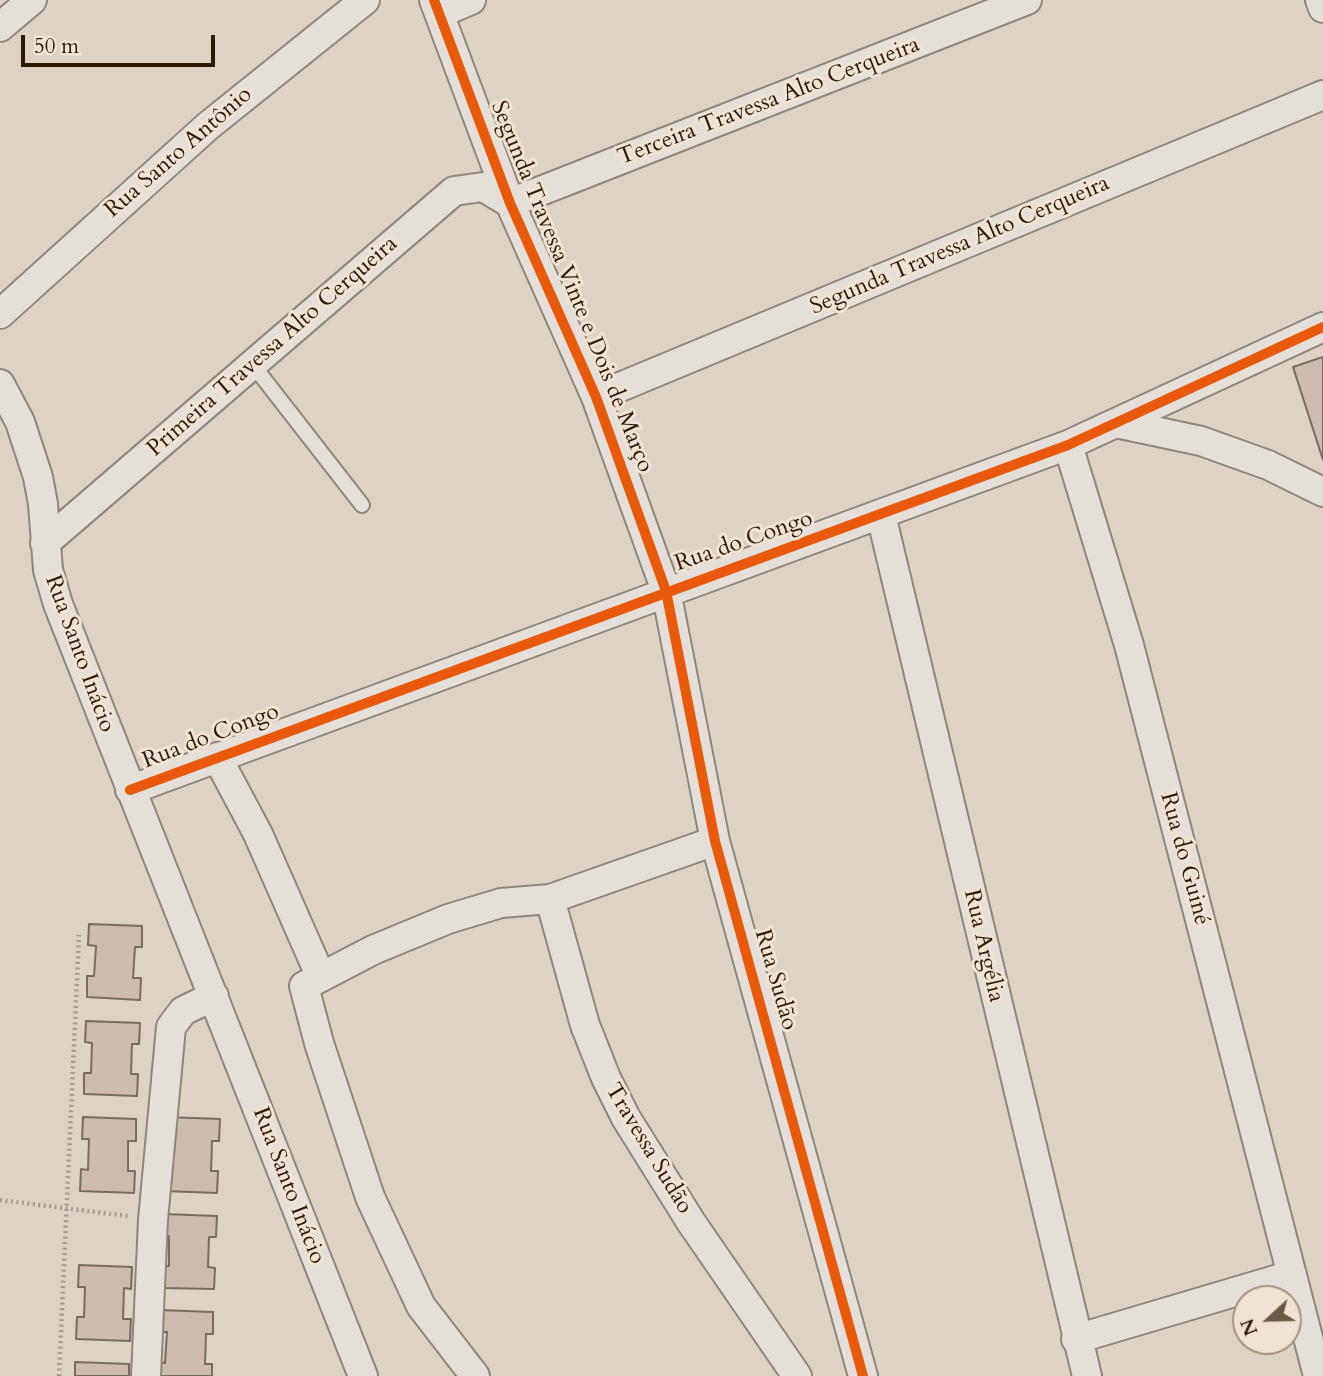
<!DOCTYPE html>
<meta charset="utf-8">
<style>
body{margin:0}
#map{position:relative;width:1323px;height:1376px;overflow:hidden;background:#dcd3c6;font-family:Cardo,serif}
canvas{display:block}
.north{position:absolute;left:1232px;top:1285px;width:70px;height:70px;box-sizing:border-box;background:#eee3d4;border:2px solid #a19381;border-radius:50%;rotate:248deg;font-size:19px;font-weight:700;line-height:28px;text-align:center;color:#2d1a05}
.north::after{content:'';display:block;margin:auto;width:24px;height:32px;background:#6a5b49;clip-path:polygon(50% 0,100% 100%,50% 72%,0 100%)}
.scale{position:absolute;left:21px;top:35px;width:194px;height:32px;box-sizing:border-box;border:4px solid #2d1a05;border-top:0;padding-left:9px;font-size:21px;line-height:24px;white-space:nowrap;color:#2d1a05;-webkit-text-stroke:5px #eee3d4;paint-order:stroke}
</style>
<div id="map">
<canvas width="1323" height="1376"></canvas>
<div class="north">N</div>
<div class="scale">50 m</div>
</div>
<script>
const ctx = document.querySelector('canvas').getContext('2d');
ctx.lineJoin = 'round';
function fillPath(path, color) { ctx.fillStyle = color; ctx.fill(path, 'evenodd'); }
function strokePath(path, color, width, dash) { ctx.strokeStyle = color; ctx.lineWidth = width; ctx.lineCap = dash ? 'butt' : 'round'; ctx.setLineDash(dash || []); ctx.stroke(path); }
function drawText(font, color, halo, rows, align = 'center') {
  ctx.font = font + ' Cardo,serif'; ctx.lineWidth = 6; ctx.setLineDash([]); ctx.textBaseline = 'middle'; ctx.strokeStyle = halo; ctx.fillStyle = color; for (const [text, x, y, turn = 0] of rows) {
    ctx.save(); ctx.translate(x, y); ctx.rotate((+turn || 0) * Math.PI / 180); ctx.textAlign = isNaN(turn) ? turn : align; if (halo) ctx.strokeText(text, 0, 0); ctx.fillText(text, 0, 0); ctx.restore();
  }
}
const building = new Path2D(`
 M1323,357V460L1293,367Z
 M89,924L142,926V947H135L133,978H141L140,1000L87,997V976H94L96,946L88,945Z
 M86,1021L140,1023L139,1044H132L131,1074H138L137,1096L84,1094V1073H91L92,1043L85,1042Z
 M83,1117L136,1119V1141H128V1171H135L134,1193L80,1191L81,1169L88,1170L89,1139H82Z
 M166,1117L220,1119L219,1141H212L211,1171H218L217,1193L164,1191Z
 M163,1214L217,1216L216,1237H209L208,1267L215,1268L214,1289L161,1288V1266H169V1236L162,1235Z
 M79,1265L132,1267L131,1289L124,1288L123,1319H131L130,1341L76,1339L77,1317H84L85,1287H78Z
 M160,1310L213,1312V1334H206L205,1364H212V1376H158V1362L165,1363L167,1332H159Z
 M75,1362L129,1364V1376H75Z`);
const path = new Path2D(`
 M0,1200L128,1216
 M59,1376L79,935`);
const service = new Path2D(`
 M253,365L362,505`);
const minor = new Path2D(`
 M434,0L510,203L596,397L666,591L715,841L863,1376
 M1320,0L1323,8
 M440,13L471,0
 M0,27L32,0
 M0,314L208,126L365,0
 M0,384L20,422L38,477L43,504L48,570L58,604L363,1376
 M596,397L1323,95
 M1116,423L1201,441L1268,465L1323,492
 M1068,445L1129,645L1318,1376
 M881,515L1087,1376
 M45,543L454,191L483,187L510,203L1027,0
 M217,757L258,834L320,975
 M130,790L1068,445L1323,327
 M550,899L585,1025L606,1078L626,1118L691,1222L797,1376
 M1076,1339L1292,1275
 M146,1376L153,1220L171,1027L183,1011L214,996
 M475,1376L421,1306L370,1197L319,1043L304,986L373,950L448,919L501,903L550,899L715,841`);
const cycleway = new Path2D(`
 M434,0L510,203L596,397L666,591L715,841L863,1376
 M130,790L1068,445L1323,327`);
const streetNames = [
 ["Terceira Travessa Alto Cerqueira",769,102,-21],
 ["Rua Santo Antônio",179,153,-41],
 ["Segunda Travessa Alto Cerqueira",960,246,-23],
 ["Segunda Travessa Vinte e Dois de Março",571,287,68],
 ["Primeira Travessa Alto Cerqueira",273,347,-41],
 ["Rua do Congo",744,542,-19],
 ["Rua Santo Inácio",79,654,70],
 ["Rua do Congo",211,737,-21],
 ["Rua do Guiné",1184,859,75],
 ["Rua Argélia",983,946,77],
 ["Rua Sudão",775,980,74],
 ["Travessa Sudão",648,1149,59],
 ["Rua Santo Inácio",288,1186,69]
];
fillPath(building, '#cbbbb0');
strokePath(building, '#756d63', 2);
strokePath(service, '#8e867c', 18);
strokePath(minor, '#8e867c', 32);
strokePath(path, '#a19c94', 4.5, [2, 3.5]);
strokePath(service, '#e4e0d9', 14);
strokePath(minor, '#e4e0d9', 28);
strokePath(cycleway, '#e8590c', 10);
drawText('23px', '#2d1a05', '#eee3d4', streetNames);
</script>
